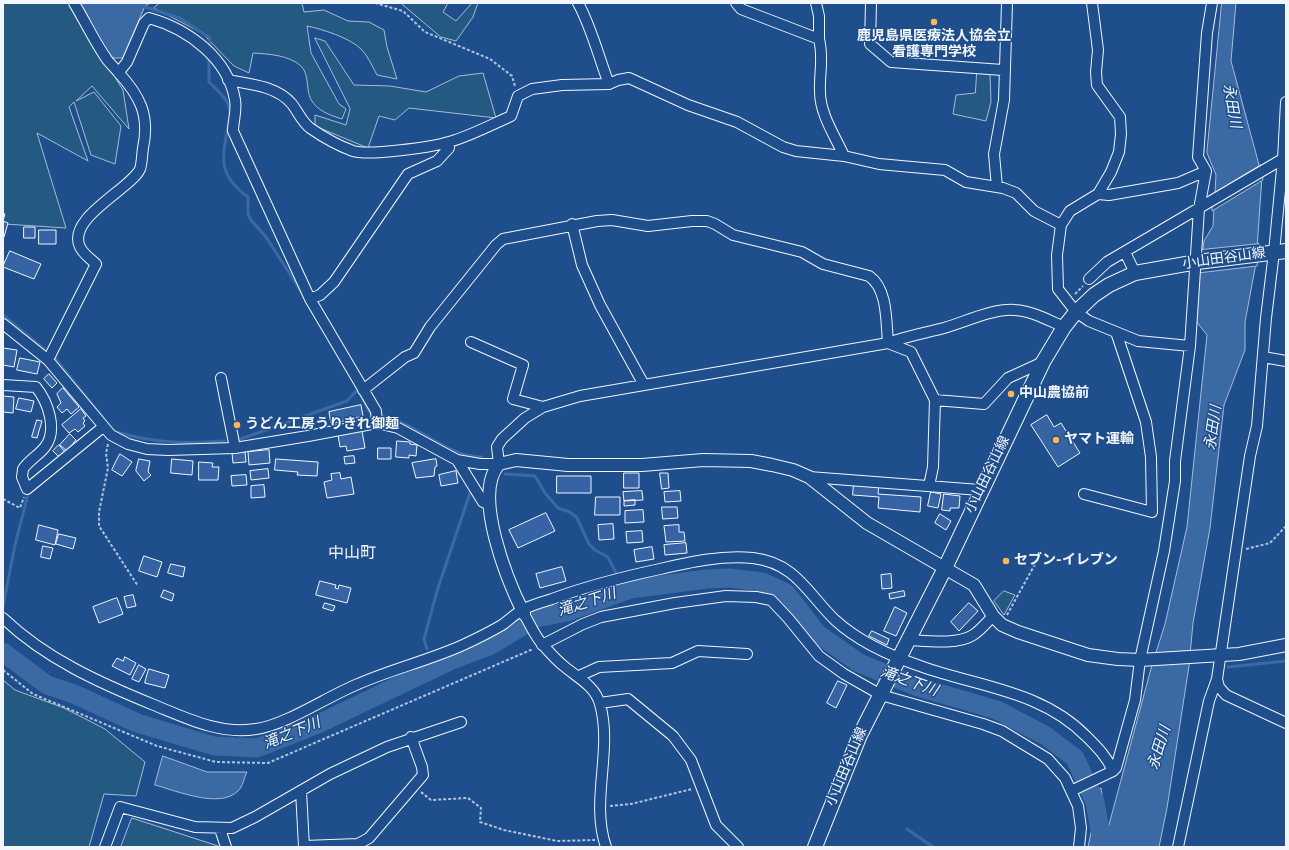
<!DOCTYPE html>
<meta charset="utf-8">
<style>
body{margin:0}
#map{position:relative;width:1289px;height:850px;overflow:hidden;background:#1f4e8c;font-family:"Titillium Web",sans-serif}
canvas{display:block}
.frame{position:absolute;inset:0;border:4px solid #f2f6ff;pointer-events:none}
</style>
<div id="map">
<canvas width="1289" height="850"></canvas>
<div class="frame"></div>
</div>
<script>
const ctx = document.querySelector('canvas').getContext('2d');
ctx.lineJoin = 'round';
function fillPath(path, color) { ctx.fillStyle = color; ctx.fill(path, 'evenodd'); }
function strokePath(path, color, width, dash) { ctx.strokeStyle = color; ctx.lineWidth = width; ctx.lineCap = dash ? 'butt' : 'round'; ctx.setLineDash(dash || []); ctx.stroke(path); }
function drawText(font, color, halo, rows, align = 'center') {
  ctx.font = font + ' "Titillium Web","Noto Sans JP",sans-serif'; ctx.lineWidth = 3; ctx.setLineDash([]); ctx.textBaseline = 'middle'; ctx.strokeStyle = halo; ctx.fillStyle = color; for (const [text, x, y, turn = 0] of rows) {
    ctx.save(); ctx.translate(x, y); ctx.rotate((+turn || 0) * Math.PI / 180); ctx.textAlign = isNaN(turn) ? turn : align; if (halo) ctx.strokeText(text, 0, 0); ctx.fillText(text, 0, 0); ctx.restore();
  }
}
const green = new Path2D(`
 M3,3H69L123,90L129,129L92,86L76,101L94,92L121,126L115,164L91,155L74,102L69,107L88,161L37,133L66,228L4,224L3,223Z
 M160,3H302L304,12L324,10L348,21L369,22L384,30L387,47L397,79L377,75C372,66 368,56 361,49C350,38 322,29 307,26L311,53L339,104L346,109L342,119C326,114 310,108 308,89C307,81 307,72 301,66C289,55 268,54 253,53L249,73L234,66L202,33L154,8Z
 M401,3H448L443,12L456,21L472,3H478L473,17L456,41L441,37Z
 M315,38L325,41L354,85L390,86L426,92L459,76L483,73L496,118L409,108L395,120L379,116L368,148L315,126V115L346,125L350,109Z
 M977,73L990,74L991,102L986,121L953,114L956,95L975,93Z
 M1004,591L1015,595L1004,615L994,601Z
 M3,680L15,690L64,708L105,729L145,762L136,796L104,794L89,847H3Z
 M132,818L218,846L219,847H121Z`);
const water = new Path2D(`
 M79,3H150L145,6L123,58H109Z
 M1222,3H1236L1231,61L1262,176L1256,263L1245,322V350L1224,405L1210,528L1193,623L1189,666L1167,808L1159,847H1088L1092,828L1087,795L1101,788L1107,832L1152,665L1165,624L1187,527L1207,335L1196,321L1200,270L1204,241L1213,226L1216,175L1207,153Z
 M163,756L207,772H247C244,777 243,787 238,791C220,809 177,791 155,785Z`);
const pier = new Path2D(`
 M1261,165L1263,180L1212,211L1213,194Z
 M1259,244L1257,266L1198,273L1201,250Z`);
const stream = new Path2D(`
 M142,6L180,18L210,38L209,50
 M209,55V82C218,91 232,102 230,116
 M229,121C223,156 215,173 248,197V214L251,220L266,237L304,296
 M3,315L44,349
 M55,358L103,418
 M355,384L370,413C384,416 398,420 411,427C434,439 455,457 482,457
 M116,432C154,443 185,444 224,441
 M238,440L347,401L357,390
 M505,474L535,476L545,493L558,508L570,512L577,518L589,544L595,550L608,557L625,591
 M3,606L15,545L28,494
 M427,649L424,639L438,588L470,493
 M432,666L433,669
 M1228,667L1286,661
 M907,829L933,847`);
const river = new Path2D(`
 M3,652L47,685L74,694L137,723L214,746L257,748L318,724L454,659L489,646L536,618L567,612L630,589L707,579L729,578L762,582L786,593L818,634L859,663L918,687L997,710L1046,736L1075,758L1095,802L1103,847`);
const building = new Path2D(`
 M3,213L5,214L3,221L8,223L4,237L3,236Z
 M24,227H35V238H24Z
 M39,230H56V244H39Z
 M10,251L41,264L34,279L3,267Z
 M3,348L17,350L14,367L3,365Z
 M20,358L40,362L37,374L17,370Z
 M49,374L57,383L52,388L44,379Z
 M63,388L79,407L71,414L67,409L62,413L57,407L61,403L57,394Z
 M3,396L14,397L13,413L3,412Z
 M19,398L34,401L31,412L16,409Z
 M361,405L363,416L331,424L329,412Z
 M81,409L86,416L83,418L85,421L83,423L85,426L78,432L75,429L69,433L62,425Z
 M1047,415L1054,427L1061,423L1080,453L1058,467L1031,425Z
 M37,420L42,421L37,438L32,437Z
 M362,431L365,448L347,451L346,446L340,447L338,435Z
 M70,434L76,440L67,451L60,445Z
 M397,441L410,442V444L417,445L416,456L409,455V458L396,457Z
 M59,445L65,452L60,458L53,451Z
 M378,448H391V459H378Z
 M269,450L270,463L249,465L248,452Z
 M245,452L246,462L233,463L232,453Z
 M120,454L132,462L122,476L112,470Z
 M354,456L355,463L345,464L344,457Z
 M139,459L150,461L148,472L151,475L144,481L136,471Z
 M172,459L193,461L192,475L171,473Z
 M276,459L318,462L317,476L297,475L298,472L275,470Z
 M436,459L437,466L435,467L434,476L416,478L412,463Z
 M199,462L213,463L212,467H219L218,480H199Z
 M268,469L269,478L251,480L250,471Z
 M456,471L458,483L441,486L439,475Z
 M340,473L341,479L351,477L354,494L327,498L324,482L332,480L331,474Z
 M624,473H639V488H624Z
 M660,473H668L669,488L662,489Z
 M246,475L247,485L232,486L231,476Z
 M557,476H591V493H557Z
 M854,482L879,484L878,494L921,497L920,512L878,508L879,497L853,495Z
 M264,485L265,497L251,498V486Z
 M642,491L643,500L624,501L623,492Z
 M680,491L681,501L665,502L664,492Z
 M931,492L941,494L938,508L928,506Z
 M944,494L960,496L959,508H950V511L942,510Z
 M596,497H620V515H595Z
 M635,500V505L624,506V501Z
 M662,507H677L678,518L663,519Z
 M643,510L644,522L625,523V511Z
 M546,513L555,531L518,548L509,530Z
 M940,514L951,521L946,530L935,523Z
 M613,524L614,539L599,540L598,525Z
 M39,525L58,530L55,545L36,540Z
 M679,525V532H684L685,541L666,542L664,526Z
 M642,531L643,542L627,543L626,532Z
 M59,534L76,538L73,549L56,544Z
 M686,543L687,553L665,555L664,545Z
 M43,546L53,548L50,559L41,557Z
 M652,547L654,559L636,562L634,550Z
 M144,556L162,562L157,577L139,571Z
 M171,564L185,567L183,577L168,573Z
 M562,567L566,581L540,588L536,574Z
 M891,574L892,588L882,589L881,575Z
 M320,581L336,585L335,588L338,589L339,585L351,588L347,603L316,595Z
 M164,590L174,594L172,601L161,597Z
 M904,591L905,596L890,599L889,594Z
 M133,595L136,606L127,608L124,597Z
 M117,598L123,614L99,623L93,607Z
 M325,603L335,606L333,611L323,608Z
 M969,603L978,611L959,631L951,622Z
 M895,607L907,613L896,636L884,631Z
 M872,631L889,639L887,645L869,636Z
 M125,657L136,663L130,675L112,666L117,658L123,661Z
 M139,665L146,669L139,682L132,679Z
 M149,669L169,675L165,688L145,683Z
 M838,681L847,685L836,708L827,703Z`);
const path = new Path2D(`
 M375,3L403,11L425,32L490,59L512,76L515,86
 M1075,294L1083,286
 M108,444L106,453L108,468L99,512V526L138,586
 M3,499L20,508L24,497
 M1246,549L1270,543L1286,526
 M1007,615L1040,555
 M3,670L33,694L157,746L216,762L268,763L533,649
 M421,792L431,800L468,798L481,808L480,822L504,830L557,841L595,840
 M610,806L631,804L692,789`);
const minor = new Path2D(`
 M578,3C591,26 599,58 609,84
 M736,3L741,9L819,39C824,59 819,73 820,92C820,114 835,136 844,156
 M816,3L819,16V39
 M871,3L870,44L891,62L1003,70
 M1092,3L1098,50L1096,72L1097,85L1120,117L1121,134L1119,152L1111,172L1098,194L1070,211L1061,225L1057,255L1058,289L1076,312L1089,321L1138,341L1190,346
 M119,72L127,62L144,23L149,18C188,29 228,58 235,100C237,110 233,122 233,131L310,299L376,411L377,423
 M228,80C250,84 277,86 292,104C298,112 302,122 310,128C323,137 339,146 353,151C369,156 432,147 449,142C470,136 491,125 511,116L518,96L532,89L562,85L609,84L618,80L629,78L688,105L737,122L783,147L796,151L844,156L879,164L945,170L966,182L1003,188L1016,193L1034,211L1061,225
 M1286,102L1283,159L1274,252L1266,318L1257,426L1250,456L1217,679L1219,687L1226,695L1286,723
 M997,187L994,154L1004,100L1007,3
 M1098,194L1109,195L1178,183L1206,171
 M572,224L582,265L600,305L644,385
 M1125,252L1135,273
 M1089,279L1107,262L1286,157
 M310,299L320,295L334,282L408,174L437,161L449,148V142
 M3,324L48,360L111,435L128,444L147,449L168,450L235,448L308,436L377,423L398,428L457,460L480,464H499L497,447L502,439L525,418L543,407L580,396L888,343C907,336 925,333 944,328C965,322 994,308 1015,310C1032,311 1048,320 1064,327
 M471,342L523,365L513,399L543,407
 M1263,357L1286,361
 M48,360L96,264C91,259 83,254 80,247C66,218 131,189 140,169C142,164 142,154 143,148C150,115 140,96 118,72C114,67 109,63 106,58C94,41 85,21 74,3
 M221,378L235,448
 M3,385L36,387C48,402 58,430 45,447C39,455 29,460 23,469L22,477L27,489L103,427
 M363,390L405,357L414,353L430,327L496,245L503,239L597,221L612,220L648,226L692,221H707L715,224L733,235L802,252L823,264L869,276C888,289 886,322 888,343L911,352L935,400L933,467L929,486
 M935,400L984,404L1008,378L1043,362
 M457,460L483,502L489,504
 M809,477L980,490
 M1084,494L1152,512L1151,457L1146,422L1116,332
 M524,614C530,624 535,637 543,645C550,653 557,661 565,667C578,678 595,686 600,704C613,751 590,801 606,847
 M3,618C46,659 100,683 154,705C186,718 220,735 256,729C286,725 328,696 358,684C392,669 430,660 463,645C476,639 490,632 502,625C509,620 515,614 522,610C531,605 542,602 552,599C587,586 623,577 660,569C690,562 721,555 753,558C796,563 808,594 835,620C859,642 893,657 923,667C980,687 1042,691 1087,737C1098,748 1107,757 1113,771
 M909,640C927,641 958,645 973,635C981,630 987,622 993,616
 M542,645L583,624L601,617L675,603L726,596L756,597L771,600L788,618L819,656L844,674L881,695L983,724L1002,731L1048,759L1065,778L1078,806L1081,828L1079,847
 M579,676L599,667L672,663L698,651L747,654
 M600,703L628,699L673,736L691,760L716,825L738,847
 M301,791L304,847
 M1071,791L1113,771L1116,768L1135,700L1140,660L1164,551L1175,481V461L1190,346L1199,209L1206,171L1198,157L1207,33L1212,3
 M220,829L226,847
 M304,846L358,844L369,838L423,775L422,767L411,737
 M105,847L120,807L195,827L232,828L255,817L330,774L387,747L461,722
 M1178,847L1209,701L1217,679`);
const tertiary = new Path2D(`
 M524,614C508,582 472,495 499,464L516,460L568,465H642L703,460L751,461L772,465L793,470L809,477L867,523L974,585L993,616L1002,625L1018,632L1088,655L1118,659L1140,660L1239,654L1286,645`);
const secondary = new Path2D(`
 M815,847L860,735L945,568L1043,362L1064,327L1076,312L1094,295L1109,285L1135,273L1197,262L1286,251`);
const markers = [
 [934,22,4,"#ffb74d"],
 [1011,394,4,"#ffb74d"],
 [237,425,4,"#ffb74d"],
 [1056,440,4,"#ffb74d"],
 [1006,561,4,"#ffb74d"]
];
const poiNames = [
 ["鹿児島県医療法人協会立",934,37,"center"],
 ["看護専門学校",934,53,"center"],
 ["中山農協前",1019,394],
 ["うどん工房うりきれ御麺",245,425],
 ["ヤマト運輸",1064,440],
 ["セブン-イレブン",1014,561]
];
const streetNames = [
 ["小山田谷山線",1224,259,-8],
 ["小山田谷山線",988,475,-64],
 ["小山田谷山線",847,767,-67]
];
const waterNames = [
 ["永田川",1231,106,80],
 ["永田川",1214,428,-82],
 ["滝之下川",587,603,-18],
 ["滝之下川",909,682,20],
 ["滝之下川",292,734,-22],
 ["永田川",1160,748,-73]
];
const quarterNames = [
 ["中山町",352,554]
];
fillPath(green, '#245a82');
strokePath(green, '#a8bbd7', 1);
fillPath(water, '#3b69a3');
strokePath(water, '#a8bbd7', 1);
fillPath(pier, '#1f4e8c');
strokePath(pier, '#a8bbd7', 1);
strokePath(stream, '#3b69a3', 3);
strokePath(river, '#3b69a3', 19);
fillPath(building, '#3563a3');
strokePath(building, '#f2f6ff', 1);
strokePath(minor, '#f2f6ff', 12);
strokePath(tertiary, '#f2f6ff', 14);
strokePath(secondary, '#f2f6ff', 16);
strokePath(path, '#b3c4dc', 2, [3, 2]);
strokePath(minor, '#1f4e8c', 10);
strokePath(tertiary, '#1f4e8c', 12);
strokePath(secondary, '#1f4e8c', 14);
for (const [x, y, r, color] of markers) { const dot = new Path2D(); dot.arc(x, y, r, 0, 2 * Math.PI); ctx.fillStyle = color; ctx.fill(dot); strokePath(dot, '#1f4e8c', 1.5); }
drawText('bold 14px', '#f2f6ff', '#1f4e8c', poiNames, 'left');
drawText('14px', '#f2f6ff', '#1f4e8c', streetNames);
drawText('italic 15px', '#f2f6ff', '#1f4e8c', waterNames);
drawText('16px', '#f2f6ff', '#1f4e8c', quarterNames);
</script>
